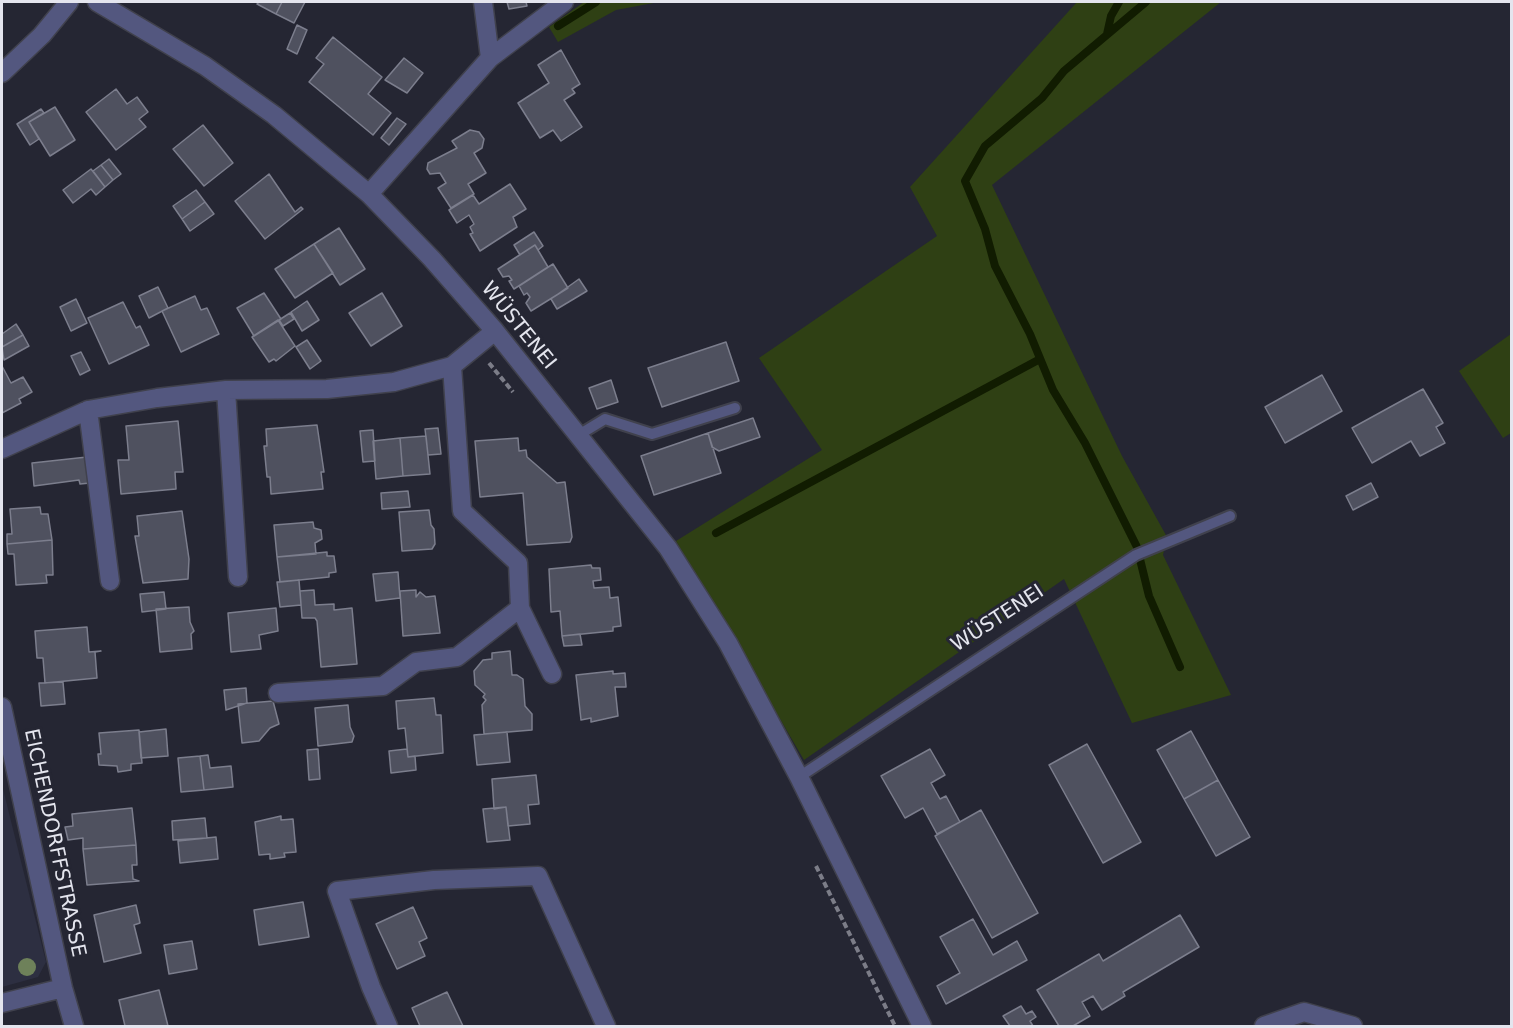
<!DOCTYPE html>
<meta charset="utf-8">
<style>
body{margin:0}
#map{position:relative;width:1513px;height:1028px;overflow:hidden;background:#252633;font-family:"DejaVu Sans",sans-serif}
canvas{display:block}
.frame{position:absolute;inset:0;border:3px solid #e4e5ee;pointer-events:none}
</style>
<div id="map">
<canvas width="1513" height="1028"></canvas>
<div class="frame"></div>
</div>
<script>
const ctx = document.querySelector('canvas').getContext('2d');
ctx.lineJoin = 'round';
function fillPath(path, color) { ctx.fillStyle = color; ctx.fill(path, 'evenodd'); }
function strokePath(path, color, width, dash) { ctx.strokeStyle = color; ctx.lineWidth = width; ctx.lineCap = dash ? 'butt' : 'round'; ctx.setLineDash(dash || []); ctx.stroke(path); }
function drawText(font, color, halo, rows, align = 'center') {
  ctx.font = font + ' "DejaVu Sans",sans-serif'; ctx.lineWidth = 6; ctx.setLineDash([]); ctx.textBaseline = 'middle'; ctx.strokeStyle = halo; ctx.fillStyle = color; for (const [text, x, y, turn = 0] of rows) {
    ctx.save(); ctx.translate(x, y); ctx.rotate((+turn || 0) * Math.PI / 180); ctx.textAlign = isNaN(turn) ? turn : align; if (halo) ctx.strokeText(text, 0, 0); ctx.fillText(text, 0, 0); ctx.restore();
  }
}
const built = new Path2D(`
 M2,785L46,962L38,977L2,987Z`);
const green = new Path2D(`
 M584,2H659L616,10L558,42L549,27Z
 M1077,2H1221L992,185L1122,456L1167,537L1163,555L1231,695L1132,723L1064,579L804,760L676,541L822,450L759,358L937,236L910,187Z
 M1511,334V433L1503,438L1459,371Z`);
const stream = new Path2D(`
 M1146,2L1064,71L1042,98L985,146L965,181L985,229L995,266L1030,334L1053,390L1085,443L1137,547L1149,596L1180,667
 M558,26L596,2
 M1107,34L1111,16L1119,2
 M716,533L1040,359`);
const building = new Path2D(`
 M259,2H282L276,14L257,4Z
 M282,2H305L294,23L276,14Z
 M507,2H526L527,6L509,9Z
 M297,25L307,30L297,54L287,49Z
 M333,37L382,77L368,94L391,113L373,135L309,82L324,64L316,58Z
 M561,50L580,84L572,89L575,93L564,100L582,127L561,141L553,130L540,138L518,103L549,83L538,65Z
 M404,58L423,73L407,93L385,80Z
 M116,89L127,104L137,97L148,112L139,119L146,127L116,150L86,112Z
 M55,107L75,140L50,156L29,122Z
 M41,109L44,113L29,122L39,139L30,145L17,124Z
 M397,118L406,124L389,145L381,138Z
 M203,125L233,163L204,186L173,149Z
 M470,130L479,132L484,139L482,148L474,153L486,173L468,184L474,194L451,208L438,188L446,183L440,173L430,174L427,169L428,163L457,148L452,141Z
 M109,159L121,174L113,180L101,165Z
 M101,165L113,180L105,187L93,171Z
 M91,169L105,187L96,195L91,189L73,203L63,190Z
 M269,174L295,212L301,207L303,209L265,239L235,201Z
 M510,184L526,209L513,217L517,227L480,251L470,234L473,233L470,227L474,224L469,215L457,223L449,210L473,195L479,204Z
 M196,190L205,202L182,219L173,206Z
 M205,202L214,214L190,231L182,219Z
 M339,228L365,269L340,285L314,244Z
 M534,232L543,246L538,250L535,245L520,255L514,245Z
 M314,244L333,273L295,298L275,269Z
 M535,245L548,267L514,289L509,281L512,280L509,276L503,277L498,269Z
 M553,264L568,288L531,311L526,303L530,297L527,293L524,295L519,286Z
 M579,279L587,291L557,309L551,299Z
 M158,287L168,308L149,318L139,296Z
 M264,293L281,319L254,336L237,308Z
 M382,293L402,326L371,346L349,313Z
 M195,296L201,310L207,308L219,334L181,352L162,311Z
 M76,299L87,323L71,331L60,307Z
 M307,301L319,320L302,331L291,312Z
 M123,302L136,328L140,326L149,345L109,364L88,318Z
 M290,313L294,319L283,326L279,320Z
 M278,320L295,346L276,361L274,359L269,362L252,337Z
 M16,324L23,335L2,347V334Z
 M23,335L29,346L4,360L2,347Z
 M307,340L321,361L310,369L296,347Z
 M726,342L739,381L662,407L648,368Z
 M81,352L90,370L80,375L71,356Z
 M2,366L11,383L23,377L32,392L19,399L21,403L2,413Z
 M1322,375L1342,411L1285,443L1265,407Z
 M611,380L618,402L597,409L589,388Z
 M1423,389L1443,423L1436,427L1445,443L1420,456L1411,441L1372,463L1352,428Z
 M753,418L760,437L719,451L712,447L708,433Z
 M178,421L183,472H175L176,489L121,494L118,460H129L126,426Z
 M317,425L324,472H321L323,489L271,494L270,477H267L264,446H267L266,429Z
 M438,428L441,454L428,455L425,429Z
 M373,430L375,461L363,462L360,431Z
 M708,433L721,473L654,495L641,456Z
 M426,436L430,474L403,476L400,438Z
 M400,438L403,476L376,479L373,441Z
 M518,438L519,451L526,450L527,457L557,483L565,482L572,537L570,542L527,545L523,493L480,497L475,441Z
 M87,457L90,483L80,484L79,480L34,486L32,463Z
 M1371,483L1378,497L1353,510L1346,496Z
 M408,491L410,507L382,509L381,493Z
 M40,507L41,514H48L52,540L7,544V534H12L10,509Z
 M429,510L431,525L434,529L435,544L432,549L402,551L399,512Z
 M182,511L189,559L188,579L143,583L135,536H139L137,516Z
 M313,522L314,528L321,530L322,539L315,543L316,554L277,557L274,525Z
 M52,540L53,575H46L47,583L16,585L14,554H8L7,544Z
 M327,552V556H334L336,572L329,573V577L280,582L277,557Z
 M591,565L592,568H600L601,580L593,581L594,588L609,587L610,598L618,597L621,626L613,627V631L562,636L560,611L551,612L549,569Z
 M398,572L400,598L376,601L373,574Z
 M299,580L301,605L280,607L277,582Z
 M314,590L315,605L334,604V610L352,608L357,664L321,667L317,621L315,618H302L300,591Z
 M416,590V597L420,592L426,597L435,596L440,633L403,636L400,591Z
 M164,592L166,609L142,612L140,594Z
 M189,607L190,622L194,631L191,634L192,649L160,652L156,609Z
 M276,608L278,631L259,635L261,649L231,652L228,613Z
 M87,627L89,652L101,651L95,652L97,678L45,683L43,658H37L35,631Z
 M580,634L582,645L564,646L562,636Z
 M510,651L512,675H517L523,679L525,706L532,714V730L484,734L482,705L486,700L483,697L485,694L475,685L474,671L483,660L492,659V653Z
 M613,671V674L625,673L626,687H615L618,716L591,722V718L581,720L576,675Z
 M63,682L65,704L41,706L39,683Z
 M246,688L247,703L226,710L224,690Z
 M434,698L436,715H441L443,753L408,757L405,728L398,729L396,701Z
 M273,701L279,724L270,728L259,741L242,743L238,704Z
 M348,705L350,727L354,736L352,742L318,746L315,708Z
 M166,729L168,756L141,758L139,732Z
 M139,730L142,763L131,764V770L118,772L117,766L99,765L98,754H101L99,733Z
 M1191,731L1218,780L1184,799L1157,750Z
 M507,732L510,762L477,765L474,735Z
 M1087,744L1141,842L1103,863L1049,765Z
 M318,749L320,779L309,780L307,750Z
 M407,749L408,757L415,756L416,770L391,773L389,751Z
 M930,749L945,775L931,783L940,799L946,796L960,822L937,834L923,808L905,818L881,776Z
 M208,755L210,768L231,766L233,787L204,790L200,756Z
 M200,756L204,790L181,792L178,758Z
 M536,775L539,804L528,805L530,824L508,826L506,807L494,809L492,779Z
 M1218,780L1250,837L1216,856L1184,799Z
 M506,807L510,840L487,842L483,809Z
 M132,808L136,845L83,849V838L68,840L65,827L73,826L72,814Z
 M981,810L1038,913L992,938L935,836Z
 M281,816V820L293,819L296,852L284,853L285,857L270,859V854L259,855L255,822Z
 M205,818L207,838L173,840L172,821Z
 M216,837L218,859L180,863L178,841Z
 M136,845L137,865H132L133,879L139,881L87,885L83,849Z
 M303,902L309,937L259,945L254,910Z
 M136,905L140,923L134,925L141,953L104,962L94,915Z
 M413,907L427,938L419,942L425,956L397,969L376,924Z
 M1180,915L1199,947L1123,992L1125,996L1102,1010L1093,996L1082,1002L1090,1016L1073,1026H1059L1037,990L1099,954L1103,961Z
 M973,919L993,955L1017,941L1027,960L946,1004L937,986L960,973L940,937Z
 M192,941L197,969L169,974L164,945Z
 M159,990L168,1026H125L119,1000Z
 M447,992L463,1026H420L412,1008Z
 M1021,1006L1026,1014L1032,1011L1036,1017L1030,1021L1033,1026H1010L1003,1016Z`);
const path = new Path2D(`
 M489,363L513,392
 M816,866L895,1026`);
const lane = new Path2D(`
 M577,436L605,419L652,434L735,408
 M799,777L1136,555L1230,516`);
const street = new Path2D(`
 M97,2L205,66L274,115L369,194L432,259L495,331L668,548L728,643L799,777L922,1026
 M490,58L564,2
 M2,73L42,35L69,2
 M369,194L490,58L483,2
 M226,390L238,577
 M88,410L110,581
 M2,449L88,410L157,398L226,390L327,389L394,382L452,366L495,331
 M520,608L552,674
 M278,693L383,686L416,662L457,657L520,608L518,563L462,511L452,366
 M2,707L63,988L74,1026
 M2,1003L63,988
 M388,1026L371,987L337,891L434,880L538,876L606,1026
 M1264,1026L1304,1012L1353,1026`);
const trees = [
 [27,967]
];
const streetNames = [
 ["WÜSTENEI",518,326,51],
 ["WÜSTENEI",998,619,-33],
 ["EICHENDORFFSTRASSE",54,843,78]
];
fillPath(built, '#2d2f41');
fillPath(green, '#2f4014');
strokePath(stream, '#111c01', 8);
fillPath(building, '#4f515f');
strokePath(building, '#7c7e8d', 1.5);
strokePath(lane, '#40414d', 14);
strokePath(street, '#40414d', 21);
strokePath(path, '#7c7d88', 4, [6, 3]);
strokePath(lane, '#53577f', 10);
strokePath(street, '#53577f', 18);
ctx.fillStyle = '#6e815a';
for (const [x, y] of trees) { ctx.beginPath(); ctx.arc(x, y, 9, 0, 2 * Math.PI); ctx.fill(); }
drawText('20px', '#e4e5ee', '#252633', streetNames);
</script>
